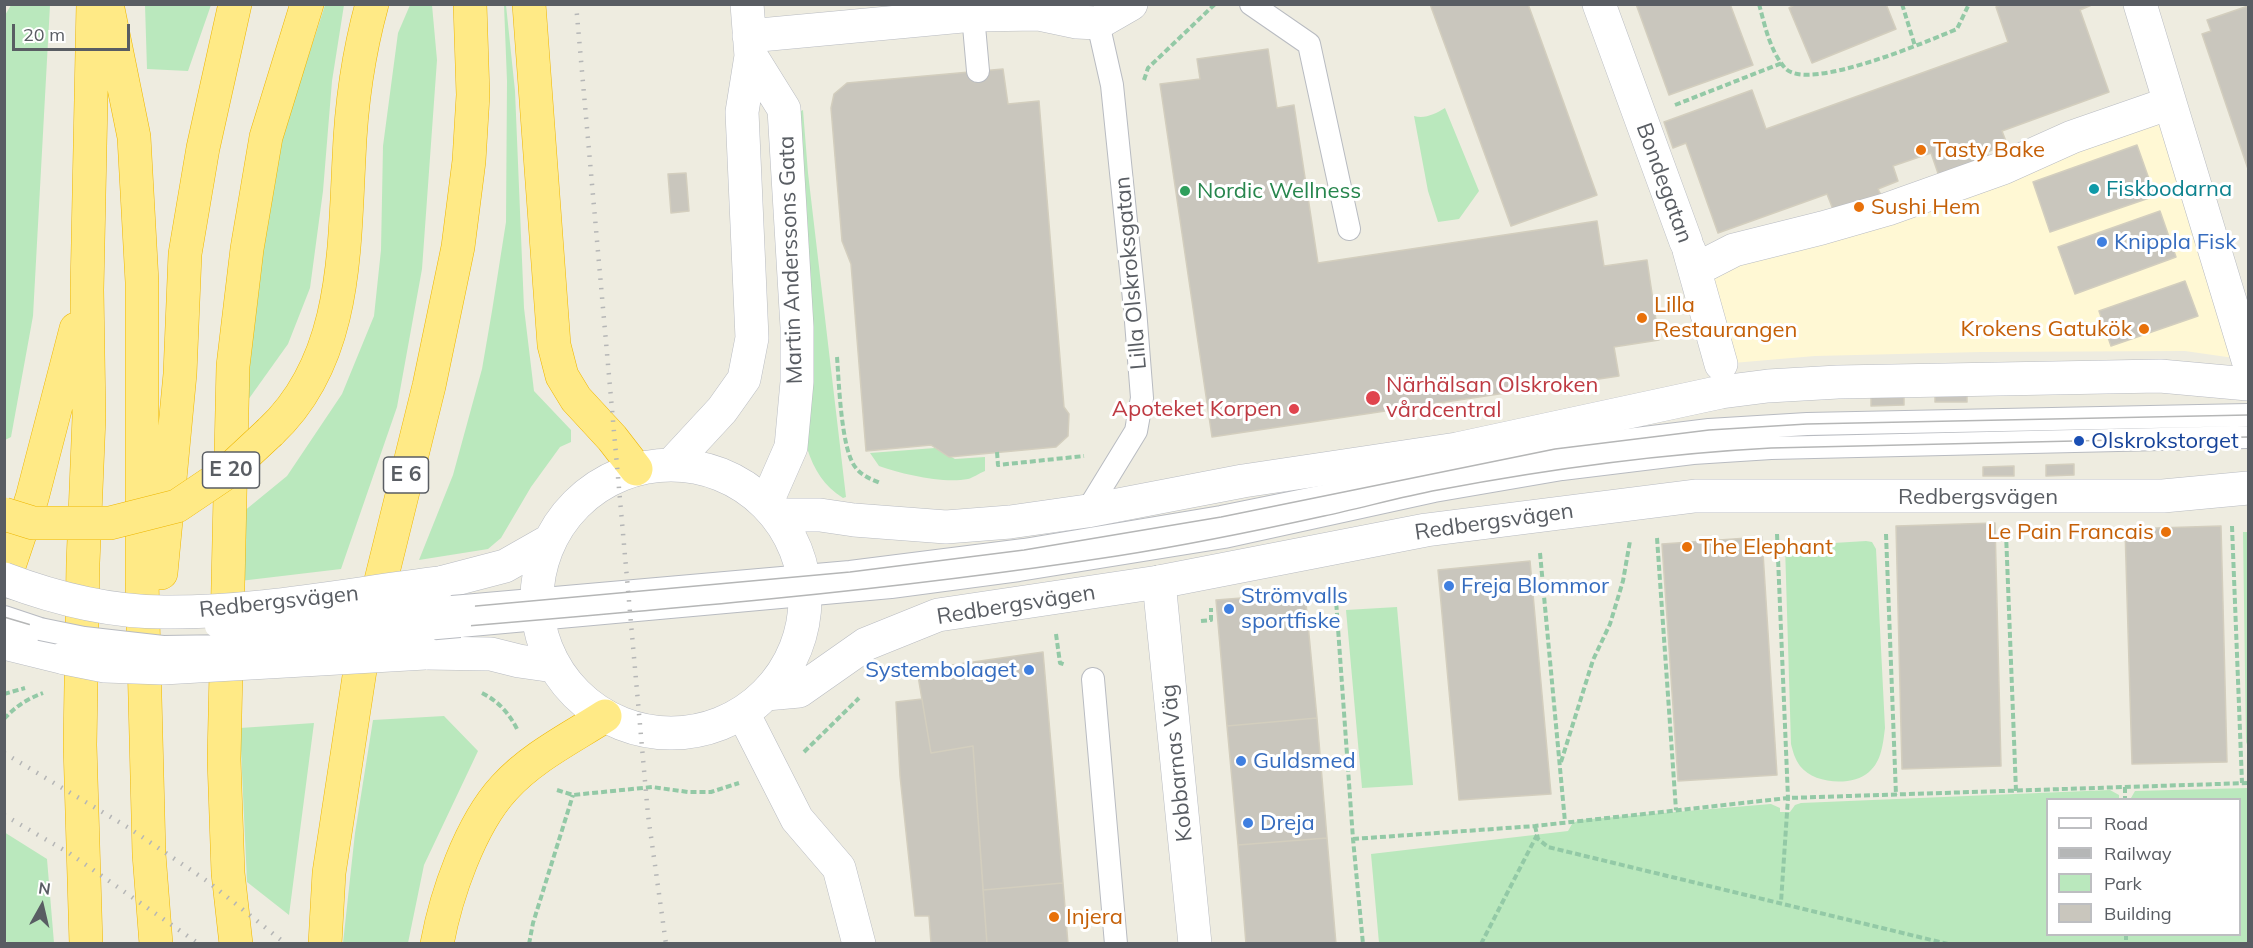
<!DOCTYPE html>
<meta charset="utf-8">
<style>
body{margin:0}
#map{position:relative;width:2253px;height:948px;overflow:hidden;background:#eeece0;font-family:Mulish,sans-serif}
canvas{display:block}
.frame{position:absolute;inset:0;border:6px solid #595d63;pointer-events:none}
.legend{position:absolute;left:2046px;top:798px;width:195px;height:138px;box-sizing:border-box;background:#fff;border:2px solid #bdbec1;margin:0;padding:8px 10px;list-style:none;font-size:18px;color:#595d63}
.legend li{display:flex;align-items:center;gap:12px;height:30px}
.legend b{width:30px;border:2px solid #bdbec1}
.north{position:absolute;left:12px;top:876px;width:60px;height:60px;-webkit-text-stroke:4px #fff;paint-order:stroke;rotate:8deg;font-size:16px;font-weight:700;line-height:24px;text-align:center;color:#595d63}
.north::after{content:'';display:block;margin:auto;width:21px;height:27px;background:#595d63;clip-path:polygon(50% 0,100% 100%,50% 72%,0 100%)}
.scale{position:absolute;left:12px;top:24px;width:118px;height:27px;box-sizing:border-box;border:3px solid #595d63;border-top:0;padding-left:8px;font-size:18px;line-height:21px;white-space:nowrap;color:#595d63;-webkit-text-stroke:4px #fff;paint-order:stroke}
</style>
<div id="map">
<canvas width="2253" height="948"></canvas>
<div class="frame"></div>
<ul class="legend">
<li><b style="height:8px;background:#fff"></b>Road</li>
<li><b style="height:8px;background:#b5b6b6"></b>Railway</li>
<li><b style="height:16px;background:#bae8bd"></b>Park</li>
<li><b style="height:16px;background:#c9c6bd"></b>Building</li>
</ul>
<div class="north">N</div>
<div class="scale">20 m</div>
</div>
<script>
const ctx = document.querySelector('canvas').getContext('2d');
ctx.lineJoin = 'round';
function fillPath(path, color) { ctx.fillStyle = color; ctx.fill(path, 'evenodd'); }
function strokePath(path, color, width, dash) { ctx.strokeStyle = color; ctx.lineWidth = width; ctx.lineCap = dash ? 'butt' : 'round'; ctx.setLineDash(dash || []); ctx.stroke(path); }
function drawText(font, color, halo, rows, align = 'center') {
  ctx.font = font + ' Mulish,sans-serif'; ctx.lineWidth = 6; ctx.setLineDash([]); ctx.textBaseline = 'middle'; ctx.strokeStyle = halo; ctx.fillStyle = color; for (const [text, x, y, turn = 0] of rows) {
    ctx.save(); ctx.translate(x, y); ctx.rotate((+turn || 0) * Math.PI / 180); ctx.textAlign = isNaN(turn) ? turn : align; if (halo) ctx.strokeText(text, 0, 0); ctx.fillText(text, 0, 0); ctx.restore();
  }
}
const commercial = new Path2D(`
 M2170,103L2248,360L2185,351L1981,352L1815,356L1721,364L1695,270ZM2137,146L2154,196L2051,232L2033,182ZM2159,211L2176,257L2075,294L2058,248ZM2185,281L2197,316L2112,346L2099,311Z`);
const green = new Path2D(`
 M11,5H50L33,316L11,437L5,440L4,17Z
 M145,5H211L188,71L147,69Z
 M325,5H344L332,81L323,191L310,288L288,344L248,400C250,316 260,231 280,149C292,101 310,53 325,5Z
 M410,5H432L437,60L422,269L397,407L341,569L240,581L243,512L287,476L342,394L374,316L381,250L383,146L398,33Z
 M504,5H506L515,91L524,308L534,391L571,430V442L560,447L531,487L501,538L488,549L419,560L453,475L482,369L492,311L506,222L507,81Z
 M1445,108L1479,191L1459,219L1438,222L1428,191L1414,116C1425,119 1435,114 1445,108Z
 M803,110L808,173L846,497L843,498C824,486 814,470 807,448L799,112Z
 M935,448L955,459L985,457V471C979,473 973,478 968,479C943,484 902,474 879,466L870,453Z
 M2243,532H2248V747L2246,742Z
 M1866,541L1872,542L1876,549L1885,728C1883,743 1882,761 1869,772C1852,787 1814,784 1800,766C1795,759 1793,752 1791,744L1785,546Z
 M1397,607L1413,785L1362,788L1346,610Z
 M444,716L478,751L424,865L408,943H343L355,833L373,720Z
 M314,723L289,915L247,882L240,728Z
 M2248,788V943H1379L1371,854L1568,831L1572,824L1579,820L1771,804L1780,808V812H1790L1795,805L1801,803L2110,790L2119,795V799L2048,800V934H2240V800L2131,798L2135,791Z
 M4,832L47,859L54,943H7L4,934Z`);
const building = new Path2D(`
 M1430,4H1528L1597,195L1511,226Z
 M1636,4H1730L1753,65L1669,95Z
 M1796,4H1886L1896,29L1812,63L1789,8Z
 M2002,4H2094L2080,10L2109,92L2002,131L2007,144L1987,152L1991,164L1941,182L1931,153L1893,166L1898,181L1878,189L1881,195L1834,212L1827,194L1718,233L1686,143L1673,148L1664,122L1752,90L1766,129L2008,42L1996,7Z
 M2248,6V169L2202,34L2211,31L2207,20Z
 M1268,49L1277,108L1294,105L1318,263L1597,221L1604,266L1647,260L1659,340L1614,347L1619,376L1212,437L1160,84L1200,79L1197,59Z
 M1003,69L1008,104L1039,101L1064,407L1069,414L1068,436L1056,447L949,457L931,445L866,451L851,264L842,241L831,108L834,94L847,83Z
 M2137,145L2155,196L2050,232L2033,182Z
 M686,173L689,211L671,213L668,174Z
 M2160,211L2176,257L2075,294L2058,247Z
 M2185,281L2198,316L2111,346L2099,311Z
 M1935,391H1967V402H1935Z
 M1904,393V405L1871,406V394Z
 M2074,464V475L2046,476V465Z
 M2014,466V476H1983V467Z
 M1995,523L2001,766L1902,769L1896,526Z
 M2221,526L2227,762L2132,764L2125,529Z
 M1762,537L1777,775L1678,781L1662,544Z
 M1530,561L1551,794L1459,800L1438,570Z
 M1305,593L1317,718L1227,726L1216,600Z
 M1043,652L1063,883L983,890L973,746L931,753L917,670Z
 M922,699L931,753L973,746L987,944H931L929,916H915L900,776L896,702Z
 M1317,718L1327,838L1238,845L1227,726Z
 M1327,838L1336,944H1246L1238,845Z
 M1063,883L1068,944H987L983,890Z`);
const path = new Path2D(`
 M1759,4C1765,26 1770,51 1785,68C1807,93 1928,41 1957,29L1969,4
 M1902,4L1915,46
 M1144,80L1148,68L1215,4
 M1675,105L1782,63
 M837,357C839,382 841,451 856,468C862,476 871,479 880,483
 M997,452L998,465L1084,456
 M2232,526L2242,783
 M2006,533L2016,791
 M1777,534L1788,798L1781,902
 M1886,534L1896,795
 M1657,538L1676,810
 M1540,553L1565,822
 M1335,586L1353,839L1363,944
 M1201,621L1211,620V608
 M1056,634L1060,663L1066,665
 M482,693C498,701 509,713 517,729
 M4,694L25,688
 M4,719C16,706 27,699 43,693
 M804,752L859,698
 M1561,762L1593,660L1610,624L1623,581L1630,541
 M2125,787V800
 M557,790L573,795L652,787L688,792H711L739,783
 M1535,826L1538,839L1548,847L1948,944
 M1353,839L1535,826L1788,798L2248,783
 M2126,934V944
 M529,944L533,923L573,795
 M1481,944L1537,835`);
const service = new Path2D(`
 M1251,4L1309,44L1349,229
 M973,15L978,71
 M1087,511L1136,431L1142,398L1135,309L1112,85L1098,23
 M464,606L850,572L1024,550L1221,517L1555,449L1709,430L1807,424L2248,415
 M4,617L40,629
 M460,626L891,587L1019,570L1224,537L1434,491L1562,469L1693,453L1771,448L2248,437
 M1093,679L1116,944`);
const pedestrian = new Path2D(`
 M2140,4L2248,360
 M1689,250L1721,364
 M1695,270L1734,250L1822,228L1888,209L2003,168L2072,137L2170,103`);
const minor = new Path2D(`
 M1599,4L1686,242
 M749,36L973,15L1039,14L1077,22L1098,23L1131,4
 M751,56L784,109L797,327V382L791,447L766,504
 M672,464L722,410L744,379L752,338L742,112L751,56L747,4
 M1159,582L1195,944
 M743,713L797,819L839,868L859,944`);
const tertiary = new Path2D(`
 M537 599a134 134 0 1 1 268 0a134 134 0 1 1-268 0Z
 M777,515H820L854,520L946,527L1010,522L1087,511L1243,481L1457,449L1721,392L1768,386L1838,382L2160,376L2248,384
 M440,583L505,566L549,541
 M4,643L65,658
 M425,653L491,654L519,661L554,666
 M766,694L799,691L866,644L938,615L1159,582L1426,530L1695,496H2163L2248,488`);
const motorway = new Path2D(`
 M107,4L134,137L142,282V580L149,854L156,944
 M529,4L554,345L562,376L576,399L612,438L636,469
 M270,432C346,361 344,254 349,158C351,106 358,55 372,4
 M161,573L180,374L185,254L203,148L235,4
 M4,581L32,498L76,329
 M86,944L80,745L83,563L89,417L87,290L93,4
 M236,944L228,873L224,759L233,366L247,249L266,137L307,4
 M325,944L329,873L362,657L429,386L458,247L469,161L473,95L470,4
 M437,944C446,895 470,825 504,788C532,757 571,738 605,716`);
const tram = new Path2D(`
 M4,597L69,615L129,624L188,628L399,613L850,572L1024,550L1221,517L1555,449L1709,430L1807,424L2248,415
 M4,617C85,643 148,647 231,646C527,620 824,601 1117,556C1187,545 1256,531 1324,516C1362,508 1400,497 1438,490C1549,469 1659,454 1771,448L2248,437`);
const rail = new Path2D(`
 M576,4L648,815L666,944
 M4,753L129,828L207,881L286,944
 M4,815L69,853L199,944`);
const serviceBridge = new Path2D(`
 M216,626L464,606
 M40,629L84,638L163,647L231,646L460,626`);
const tertiaryBridge = new Path2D(`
 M4,579C54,598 111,612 164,612C257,613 349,594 440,583
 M65,658L105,666L163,668L425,653`);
const motorwayBridge = new Path2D(`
 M4,514L33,523H110L177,506L226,473L270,432`);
const markers = [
 [1921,150,6,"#e8710a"],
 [2094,189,6,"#0f9aa8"],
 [1185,191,6,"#2e9e5b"],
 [1859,207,6,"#e8710a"],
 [2102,242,6,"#3f7fe0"],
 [1642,318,6,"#e8710a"],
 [2144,329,6,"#e8710a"],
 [1373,398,8,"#e0444e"],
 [1294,409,6,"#e0444e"],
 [2079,441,6,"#1a4fb4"],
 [2166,532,6,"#e8710a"],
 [1687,547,6,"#e8710a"],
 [1449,586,6,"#3f7fe0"],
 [1229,609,6,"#3f7fe0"],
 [1029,670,6,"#3f7fe0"],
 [1241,761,6,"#3f7fe0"],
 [1248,823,6,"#3f7fe0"],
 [1054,917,6,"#e8710a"]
];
const shields = [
 [231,470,57],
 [406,475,45]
];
const shieldNames = [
 ["E 20",231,470],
 ["E 6",406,475]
];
const foodNames = [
 ["Tasty Bake",1933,150],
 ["Sushi Hem",1871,207],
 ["Lilla",1654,305],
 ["Restaurangen",1654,330],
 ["Krokens Gatukök",2132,329,"right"],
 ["Le Pain Francais",2154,532,"right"],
 ["The Elephant",1699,547],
 ["Injera",1066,917]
];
const streetNames = [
 ["Bondegatan",1664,183,70],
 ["Martin Anderssons Gata",791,260,-92],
 ["Lilla Olskroksgatan",1131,273,-95],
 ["Redbergsvägen",1978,497],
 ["Redbergsvägen",1494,522,-8],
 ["Redbergsvägen",279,602,-6],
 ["Redbergsvägen",1016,605,-9],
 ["Kobbarnas Väg",1177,763,-96]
];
const cultureNames = [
 ["Fiskbodarna",2106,189]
];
const leisureNames = [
 ["Nordic Wellness",1197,191]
];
const shopNames = [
 ["Knippla Fisk",2114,242],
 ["Freja Blommor",1461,586],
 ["Strömvalls",1241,596],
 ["sportfiske",1241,621],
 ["Systembolaget",1017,670,"right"],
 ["Guldsmed",1253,761],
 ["Dreja",1260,823]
];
const healthNames = [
 ["Närhälsan Olskroken",1386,385],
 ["vårdcentral",1386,410],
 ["Apoteket Korpen",1282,409,"right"]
];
const transitNames = [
 ["Olskrokstorget",2091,441]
];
fillPath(commercial, '#fff8d4');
fillPath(green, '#bae8bd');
fillPath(building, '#c9c6bd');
strokePath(building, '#d3cebe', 1.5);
strokePath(service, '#b8bbc1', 24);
strokePath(pedestrian, '#b8bbc1', 34);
strokePath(minor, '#b8bbc1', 34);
strokePath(tertiary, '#b8bbc1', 34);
strokePath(motorway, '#eeb600', 34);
strokePath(path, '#93c9a6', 4, [6, 3]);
strokePath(service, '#fff', 22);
strokePath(pedestrian, '#fff', 33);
strokePath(minor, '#fff', 33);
strokePath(tertiary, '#fff', 33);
strokePath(motorway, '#ffea86', 33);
strokePath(tram, '#b5b6b6', 1.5);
strokePath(rail, '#b5b6b6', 4.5, [1.5, 8]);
strokePath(serviceBridge, '#b8bbc1', 24, []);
strokePath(tertiaryBridge, '#b8bbc1', 34, []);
strokePath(motorwayBridge, '#eeb600', 34, []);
strokePath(serviceBridge, '#fff', 22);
strokePath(tertiaryBridge, '#fff', 33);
strokePath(motorwayBridge, '#ffea86', 33);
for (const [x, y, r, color] of markers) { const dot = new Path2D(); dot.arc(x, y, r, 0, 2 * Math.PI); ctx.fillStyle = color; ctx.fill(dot); strokePath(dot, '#fff', 2); }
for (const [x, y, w] of shields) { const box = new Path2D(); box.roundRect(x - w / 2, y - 18, w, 36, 4.5); ctx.fillStyle = '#fff'; ctx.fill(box); strokePath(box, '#595d63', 1.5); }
drawText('bold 21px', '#595d63', null, shieldNames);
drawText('22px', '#c56008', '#fff', foodNames, 'left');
drawText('22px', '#595d63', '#fff', streetNames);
drawText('22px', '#0d838f', '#fff', cultureNames, 'left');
drawText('22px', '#27864d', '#fff', leisureNames, 'left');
drawText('22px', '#366cbe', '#fff', shopNames, 'left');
drawText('22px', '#be3a42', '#fff', healthNames, 'left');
drawText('22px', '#164399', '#fff', transitNames, 'left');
</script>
